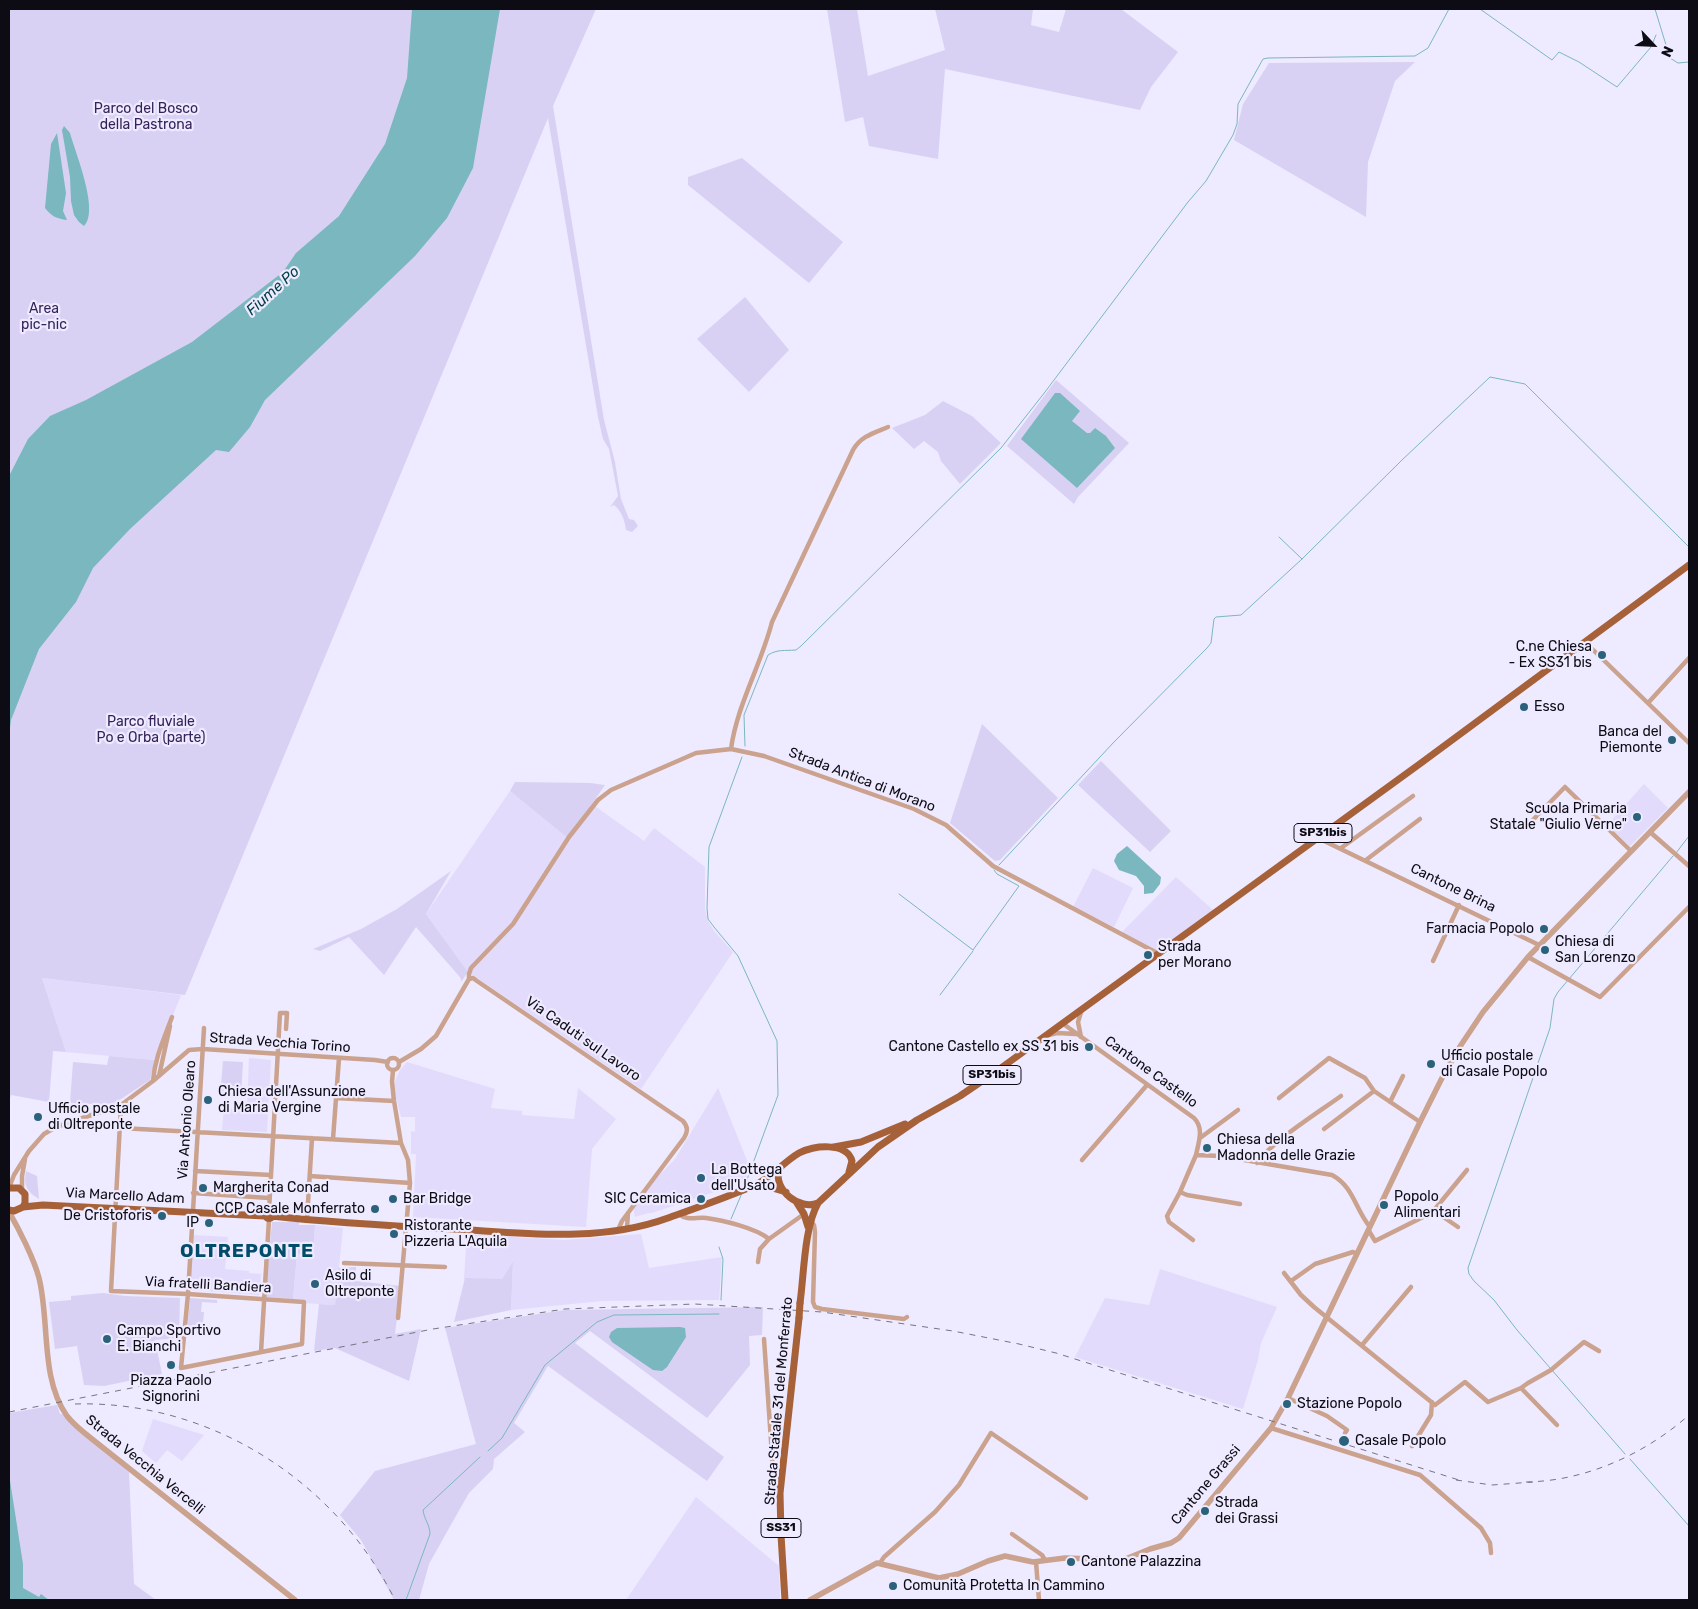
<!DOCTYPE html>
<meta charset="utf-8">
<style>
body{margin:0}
#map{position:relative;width:1698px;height:1609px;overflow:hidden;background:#eeeaff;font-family:Rubik,sans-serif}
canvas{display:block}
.frame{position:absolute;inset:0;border:10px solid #0d0b13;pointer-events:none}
.north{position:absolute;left:1628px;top:20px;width:50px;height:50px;-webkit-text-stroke:4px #eeeaff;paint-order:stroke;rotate:115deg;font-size:14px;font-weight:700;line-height:20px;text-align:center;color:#0d0b13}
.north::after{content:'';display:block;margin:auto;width:18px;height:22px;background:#0d0b13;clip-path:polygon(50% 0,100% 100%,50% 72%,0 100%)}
</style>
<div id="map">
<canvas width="1698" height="1609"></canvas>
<div class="frame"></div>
<div class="north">N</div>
</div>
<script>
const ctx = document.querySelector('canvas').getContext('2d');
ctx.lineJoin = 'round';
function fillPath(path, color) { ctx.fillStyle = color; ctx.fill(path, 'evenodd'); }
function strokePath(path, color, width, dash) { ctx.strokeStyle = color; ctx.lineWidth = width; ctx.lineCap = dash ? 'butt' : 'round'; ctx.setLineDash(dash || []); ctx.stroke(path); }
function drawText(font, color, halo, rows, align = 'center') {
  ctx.font = font + ' Rubik,sans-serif'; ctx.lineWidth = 4.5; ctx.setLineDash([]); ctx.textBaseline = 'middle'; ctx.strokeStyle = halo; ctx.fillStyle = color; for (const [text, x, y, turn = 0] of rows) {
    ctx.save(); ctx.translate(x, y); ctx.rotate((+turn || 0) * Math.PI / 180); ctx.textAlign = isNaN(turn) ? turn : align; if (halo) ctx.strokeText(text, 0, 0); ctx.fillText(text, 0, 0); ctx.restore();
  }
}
const built = new Path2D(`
 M1644,784L1668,808L1630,846L1607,825Z
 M510,791L568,837L592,804L644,841L654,828L705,867V909L708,921L715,932L733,952L641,1089L468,972L426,914Z
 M1093,868L1133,888L1114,927L1073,907Z
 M1176,877L1213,910L1158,951L1122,932Z
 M42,978L181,995L155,1060L66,1052Z
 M249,1058L271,1060L267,1132L222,1130L224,1108L247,1109Z
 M407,1062L495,1089L491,1108L522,1111V1115L574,1119L578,1088L616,1119L592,1149L586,1227L413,1217L416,1154H411V1131L415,1132V1117H401L393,1086L400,1070Z
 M718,1088L750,1168L744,1182L652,1213H648L635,1217L633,1208L641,1194L675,1159Z
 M315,1225L343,1228L335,1305L305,1303V1300L293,1299L297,1254L313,1255Z
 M467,1234L564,1240L641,1234L649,1268L722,1257L719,1300L602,1301L511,1310L513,1263L502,1279H464Z
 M193,1235L228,1237L225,1269L249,1271V1273L261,1274L259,1295L190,1290Z
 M1160,1269L1277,1307L1261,1343L1258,1360L1243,1409L1075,1357L1105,1298L1149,1305Z
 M153,1419L204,1435L182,1461L167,1450L156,1463L142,1451Z
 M696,1497L779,1566L780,1600H626Z`);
const green = new Path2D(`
 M9,9H596L553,106L604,420L615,462L621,499L629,519L634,520L638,526L632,532L626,530C625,521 621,510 614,505L610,507L618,496L609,449L603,439L598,417L548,118L185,995L42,978L66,1052L53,1051L49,1102L11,1095L9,1101Z
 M827,9H857L868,76L945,50L935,9H1033L1031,25L1059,32L1066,9H1121L1178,52L1151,87L1140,110L945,69L938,159L869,146L863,117L845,122Z
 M1415,62L1395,81L1368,162L1366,217L1234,140L1243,104L1269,63Z
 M742,158L843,242L809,283L688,185V177Z
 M745,297L789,350L749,392L697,339Z
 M1056,380L1129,443L1078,497L1074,504L1007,446Z
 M943,401L972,416L1001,443L960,484L941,461L938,452L924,441L914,449L892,428L925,415Z
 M982,724L1058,798L1000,860L995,861L950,823Z
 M1101,761L1171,831L1150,852L1078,785Z
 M515,782L590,783L605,785L568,838L510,791Z
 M451,871L426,914L468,972L461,982V979L459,976L416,927L384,975L349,937L320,951L313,949L361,929L397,909Z
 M109,1056L155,1060L150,1080L118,1101L93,1110L92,1104L70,1103L73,1062L107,1065Z
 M223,1061L243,1062L241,1097L220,1096Z
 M26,1171L37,1176L39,1199C27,1192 23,1185 26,1171Z
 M272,1222H299V1225H315L313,1255L297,1254L293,1299L265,1297Z
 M513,1262L511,1310L454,1322L465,1278L502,1279Z
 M356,1267V1281L401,1286L395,1334L421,1329L409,1381L335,1348L314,1351L319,1304L335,1305L338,1268Z
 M103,1293L125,1296L180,1298L179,1338L155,1340L162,1374L104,1386L84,1385L77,1346L55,1349L49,1302L71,1300V1296Z
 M190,1298L217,1300V1303L202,1302L201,1312H204L202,1334L187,1332Z
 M763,1307L762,1335L749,1336L750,1365L707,1418L590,1331L575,1343L724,1457L707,1481L548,1366L514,1423L525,1432L494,1459L493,1469L469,1493L448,1530L429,1564L419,1600H394L361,1540L340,1515L375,1471L476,1444L445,1328L565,1310Z
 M57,1405L60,1414H65L129,1472L134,1584L156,1600H9V1413Z`);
const water = new Path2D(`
 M412,9H500L473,168L447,218L415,256L265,400L250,427L229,452L216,450L130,529L93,568L76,602L39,649L11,720L9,736V476L28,439L50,416L86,400L192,342L283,272L296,253L339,216L385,144L407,78Z
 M64,126L70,133C75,152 100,211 84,226L79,222L74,215L71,201L70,177L62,130Z
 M57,133L66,193L63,211L67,220C57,219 51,216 45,208L51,144Z
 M1055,393H1060L1080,411L1072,421L1087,433H1090L1095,428L1106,436L1115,448L1077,488L1021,439Z
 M1127,846L1161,877L1160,884L1153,893L1144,894V886L1136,876L1119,870L1114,861L1117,854Z
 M680,1327L685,1328L686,1337L667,1367L662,1371L653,1370L612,1342L609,1337L611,1332L617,1328Z
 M9,1474L23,1564V1588L39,1597L41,1594L49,1600H9Z`);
const stream = new Path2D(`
 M1480,9L1552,60L1559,52L1579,62L1617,87L1651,47L1656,35
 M1655,9L1670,58L1678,63L1689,62
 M1279,537L1302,559
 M745,746L744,715L768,655C778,649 784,651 796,650L801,646L1001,448L1045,392L1188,202L1206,181L1233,135L1237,124L1238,104L1263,59L1268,58L1415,56L1428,48L1449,9
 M742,757L709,847L707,908L708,919L714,927L738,956L777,1041L778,1095L745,1185
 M1676,853L1689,836
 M999,865L1114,742L1207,648L1211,643L1214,619L1216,617L1241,615L1302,559L1402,460L1490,377L1525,384L1689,547
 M899,894L973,950L1019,886L997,874L994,870
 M940,995L973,951
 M731,1219L742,1193
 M719,1247L723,1259L721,1300
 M488,1451L502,1438L545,1365L597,1322L614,1315L719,1314
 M1625,1454L1517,1330L1494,1300L1474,1281L1469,1274L1468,1268L1550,1028L1554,999L1558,992L1673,856
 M1630,1459L1689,1526
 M406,1600L430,1534C430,1525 424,1519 423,1510L480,1457`);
const minor = new Path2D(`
 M1585,642L1689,743
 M1648,703L1689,658
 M731,749C737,705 761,665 772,622L853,450C861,436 874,433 888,427
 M1527,826L1565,787L1631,851
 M1650,832L1689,866
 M1318,838L1539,945
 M1341,848L1413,796
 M1366,860L1420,819
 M1528,957L1600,997L1689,907
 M1433,961L1459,905
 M469,979V974L471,968L513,924L569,837L598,800L611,790L696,753L731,749L764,756L914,809L946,825L993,866L1159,954
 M469,979L473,978L477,981L683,1121C688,1127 688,1131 684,1138L622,1221L618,1230
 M1062,1023L1194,1118C1204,1128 1199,1141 1196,1155L1221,1156L1332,1175C1354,1187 1355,1209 1370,1227
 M1049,1035L1057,1033L1076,1034
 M1081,1037L1078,1022L1082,1009
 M387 1064a6 6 0 1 1 12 0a6 6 0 1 1-12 0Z
 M399,1062L421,1049L436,1036L469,979
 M393,1070L392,1082L394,1101L401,1143L408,1160L410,1183L398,1318
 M159,1076L170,1026
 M153,1081C155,1057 164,1039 172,1017
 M336,1098L394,1101
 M1279,1098L1329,1058L1365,1078L1374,1091
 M1390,1102L1403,1076
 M121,1105L111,1291L188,1294L304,1302L302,1344L181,1368L188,1294L204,1028
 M120,1128L401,1143
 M1324,1129L1374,1091L1420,1122
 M1200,1138L1238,1110
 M333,1139L339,1058
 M1082,1160L1147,1085
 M1257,1163C1271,1142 1319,1112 1341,1096
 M195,1171L271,1175
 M310,1176L410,1183
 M9,1188L14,1175L29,1151L44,1134L56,1127L121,1105L153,1081L189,1050L203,1049L375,1060L388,1062
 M22,1190V1176L25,1159
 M1180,1192L1187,1195L1240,1204
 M193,1193L269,1198
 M1433,1210L1458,1227
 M269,1211L280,1013H287L286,1029
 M679,1214C687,1221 696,1217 706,1218C722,1220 756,1228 769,1239L804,1214
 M307,1219L312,1138
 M811,1221L814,1225L815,1232L813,1302L815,1307L822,1309L904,1319L907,1317
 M627,1228L628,1213
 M1369,1231L1375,1241L1421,1218L1435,1209L1467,1170
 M1193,1240L1169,1222L1167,1216L1180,1192L1196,1155
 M758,1262L760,1249L769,1239
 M344,1263L445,1267
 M1284,1273L1301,1295L1314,1307L1435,1405L1465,1382L1488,1402L1521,1388L1557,1425
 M1291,1281L1315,1264L1353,1252L1357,1254
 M764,1339L774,1484L780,1492
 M1362,1345L1411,1287
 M261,1352L269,1219
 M1521,1388L1528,1383L1551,1370L1584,1342L1599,1351
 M1288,1398L1327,1416L1347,1430L1345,1433
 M1271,1428L1420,1475L1481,1528L1490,1543L1491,1553
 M1412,1446L1431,1415L1432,1402
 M1012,1534L1042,1555L1045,1560
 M1036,1562L1039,1600
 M880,1563L884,1557L935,1512L959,1485L991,1433L1086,1498`);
const tertiary = new Path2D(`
 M9,1212C19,1229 34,1259 39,1278C50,1322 40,1378 67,1416C74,1425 83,1432 92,1439L295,1600
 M810,1600L877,1563L939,1578L958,1574L988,1561L1005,1556L1033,1562L1065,1558L1123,1560L1150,1549L1171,1543L1179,1538L1271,1428L1288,1398L1420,1122L1444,1074L1461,1045L1483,1012L1528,957L1689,792`);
const primary = new Path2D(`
 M834,1147L861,1142L905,1124
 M779,1170C773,1190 800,1211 818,1203L878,1147L917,1120L960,1096L1001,1068L1421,763L1689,565
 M755,1186L769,1187L786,1192
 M9,1188H19L25,1194V1203L23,1207
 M797,1203L804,1214L808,1227
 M9,1210L14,1211L23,1207L43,1205L265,1216
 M265.5 1215a3.5 3.5 0 1 1 7 0a3.5 3.5 0 1 1-7 0Z
 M272,1216C332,1223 393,1226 454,1229C524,1233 599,1243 668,1218C696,1208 725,1198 753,1186C772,1178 782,1163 799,1153C813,1145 847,1142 852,1161L849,1172
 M800,1303C804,1275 804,1228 818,1203
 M785,1600L781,1535L780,1493L799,1318`);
const rail = new Path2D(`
 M75,1404C210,1400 336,1481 395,1600
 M9,1412L433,1329L565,1309L695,1304L822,1312L953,1331L1019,1344L1056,1353L1462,1481
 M1456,1480L1492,1485L1533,1482
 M1526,1482C1586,1481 1645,1454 1689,1415`);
const primaryBridge = new Path2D(`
 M799,1318L800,1303`);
const markers = [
 [1602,655,5,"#2a627c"],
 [1524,707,5,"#2a627c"],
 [1672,740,5,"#2a627c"],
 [1637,817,5,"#2a627c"],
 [1544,929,5,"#2a627c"],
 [1545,950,5,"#2a627c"],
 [1148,955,5,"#2a627c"],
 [1089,1047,5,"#2a627c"],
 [1431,1064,5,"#2a627c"],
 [208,1100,5,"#2a627c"],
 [38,1117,5,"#2a627c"],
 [1207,1148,5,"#2a627c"],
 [701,1178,5,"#2a627c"],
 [203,1188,5,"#2a627c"],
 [393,1199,5,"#2a627c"],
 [701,1199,5,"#2a627c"],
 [1384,1205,5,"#2a627c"],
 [375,1209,5,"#2a627c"],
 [162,1216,5,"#2a627c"],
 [209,1223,5,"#2a627c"],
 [394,1234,5,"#2a627c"],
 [315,1284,5,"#2a627c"],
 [107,1339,5,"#2a627c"],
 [171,1365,5,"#2a627c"],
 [1287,1404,5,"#2a627c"],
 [1344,1441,6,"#2a627c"],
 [1205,1511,5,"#2a627c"],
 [1071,1562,5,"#2a627c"],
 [893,1586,5,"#2a627c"]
];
const shields = [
 [1323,833,58],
 [992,1075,58],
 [781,1528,40]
];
const shieldNames = [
 ["SP31bis",1323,833],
 ["SP31bis",992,1075],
 ["SS31",781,1528]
];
const parkNames = [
 ["Parco del Bosco",146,109],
 ["della Pastrona",146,125],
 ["Area",44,309],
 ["pic-nic",44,325],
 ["Parco fluviale",151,722],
 ["Po e Orba (parte)",151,738]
];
const poiNames = [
 ["C.ne Chiesa",1592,647,"right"],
 ["- Ex SS31 bis",1592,663,"right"],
 ["Esso",1534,707],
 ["Banca del",1662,732,"right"],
 ["Piemonte",1662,748,"right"],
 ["Scuola Primaria",1627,809,"right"],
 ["Statale \"Giulio Verne\"",1627,825,"right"],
 ["Farmacia Popolo",1534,929,"right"],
 ["Chiesa di",1555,942],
 ["San Lorenzo",1555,958],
 ["Strada",1158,947],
 ["per Morano",1158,963],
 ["Cantone Castello ex SS 31 bis",1079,1047,"right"],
 ["Ufficio postale",1441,1056],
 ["di Casale Popolo",1441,1072],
 ["Chiesa dell'Assunzione",218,1092],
 ["di Maria Vergine",218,1108],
 ["Ufficio postale",48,1109],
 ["di Oltreponte",48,1125],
 ["Chiesa della",1217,1140],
 ["Madonna delle Grazie",1217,1156],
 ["La Bottega",711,1170],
 ["dell'Usato",711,1186],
 ["Margherita Conad",213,1188],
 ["Popolo",1394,1197],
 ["Alimentari",1394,1213],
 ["Bar Bridge",403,1199],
 ["SIC Ceramica",691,1199,"right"],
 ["CCP Casale Monferrato",365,1209,"right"],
 ["De Cristoforis",152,1216,"right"],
 ["IP",199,1223,"right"],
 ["Ristorante",404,1226],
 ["Pizzeria L'Aquila",404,1242],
 ["Asilo di",325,1276],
 ["Oltreponte",325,1292],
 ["Campo Sportivo",117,1331],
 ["E. Bianchi",117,1347],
 ["Piazza Paolo",171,1381,"center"],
 ["Signorini",171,1397,"center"],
 ["Stazione Popolo",1297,1404],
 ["Casale Popolo",1355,1441],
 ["Strada",1215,1503],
 ["dei Grassi",1215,1519],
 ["Cantone Palazzina",1081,1562],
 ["Comunità Protetta In Cammino",903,1586]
];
const streetNames = [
 ["Strada Antica di Morano",862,780,21],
 ["Cantone Brina",1453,888,26],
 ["Via Caduti sul Lavoro",583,1039,35],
 ["Strada Vecchia Torino",280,1043,4],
 ["Cantone Castello",1151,1072,36],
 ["Via Antonio Olearo",187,1120,-86],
 ["Via Marcello Adam",125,1196,3],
 ["Via fratelli Bandiera",208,1285,3],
 ["Strada Statale 31 del Monferrato",779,1401,-85],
 ["Strada Vecchia Vercelli",145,1465,39],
 ["Cantone Grassi",1206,1485,-50]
];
const waterNames = [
 ["Fiume Po",273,291,-42]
];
const districtNames = [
 ["OLTREPONTE",247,1252]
];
fillPath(built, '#e2dbfc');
fillPath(green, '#d9d1f3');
fillPath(water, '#7ab7bf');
strokePath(stream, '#7ab7bf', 1);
strokePath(minor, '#caa28d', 4.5);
strokePath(tertiary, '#caa28d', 5.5);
strokePath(primary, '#a66139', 7);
strokePath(rail, '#767381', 1, [6, 6]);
strokePath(primaryBridge, '#a66139', 7);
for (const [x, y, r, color] of markers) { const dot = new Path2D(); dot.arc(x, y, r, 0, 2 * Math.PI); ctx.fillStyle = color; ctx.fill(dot); strokePath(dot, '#eeeaff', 2); }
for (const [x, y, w] of shields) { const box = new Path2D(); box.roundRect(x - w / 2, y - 9.5, w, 19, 4); ctx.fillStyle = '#eeeaff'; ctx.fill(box); strokePath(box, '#0d0b13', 1); }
drawText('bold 12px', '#0d0b13', null, shieldNames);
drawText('14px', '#352259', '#eeeaff', parkNames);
drawText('14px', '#0d0b13', '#eeeaff', poiNames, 'left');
drawText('14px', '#0d0b13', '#eeeaff', streetNames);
drawText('italic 15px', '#034046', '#eeeaff', waterNames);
ctx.letterSpacing = '1px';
drawText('bold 19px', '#004c69', '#eeeaff', districtNames);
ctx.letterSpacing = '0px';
</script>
